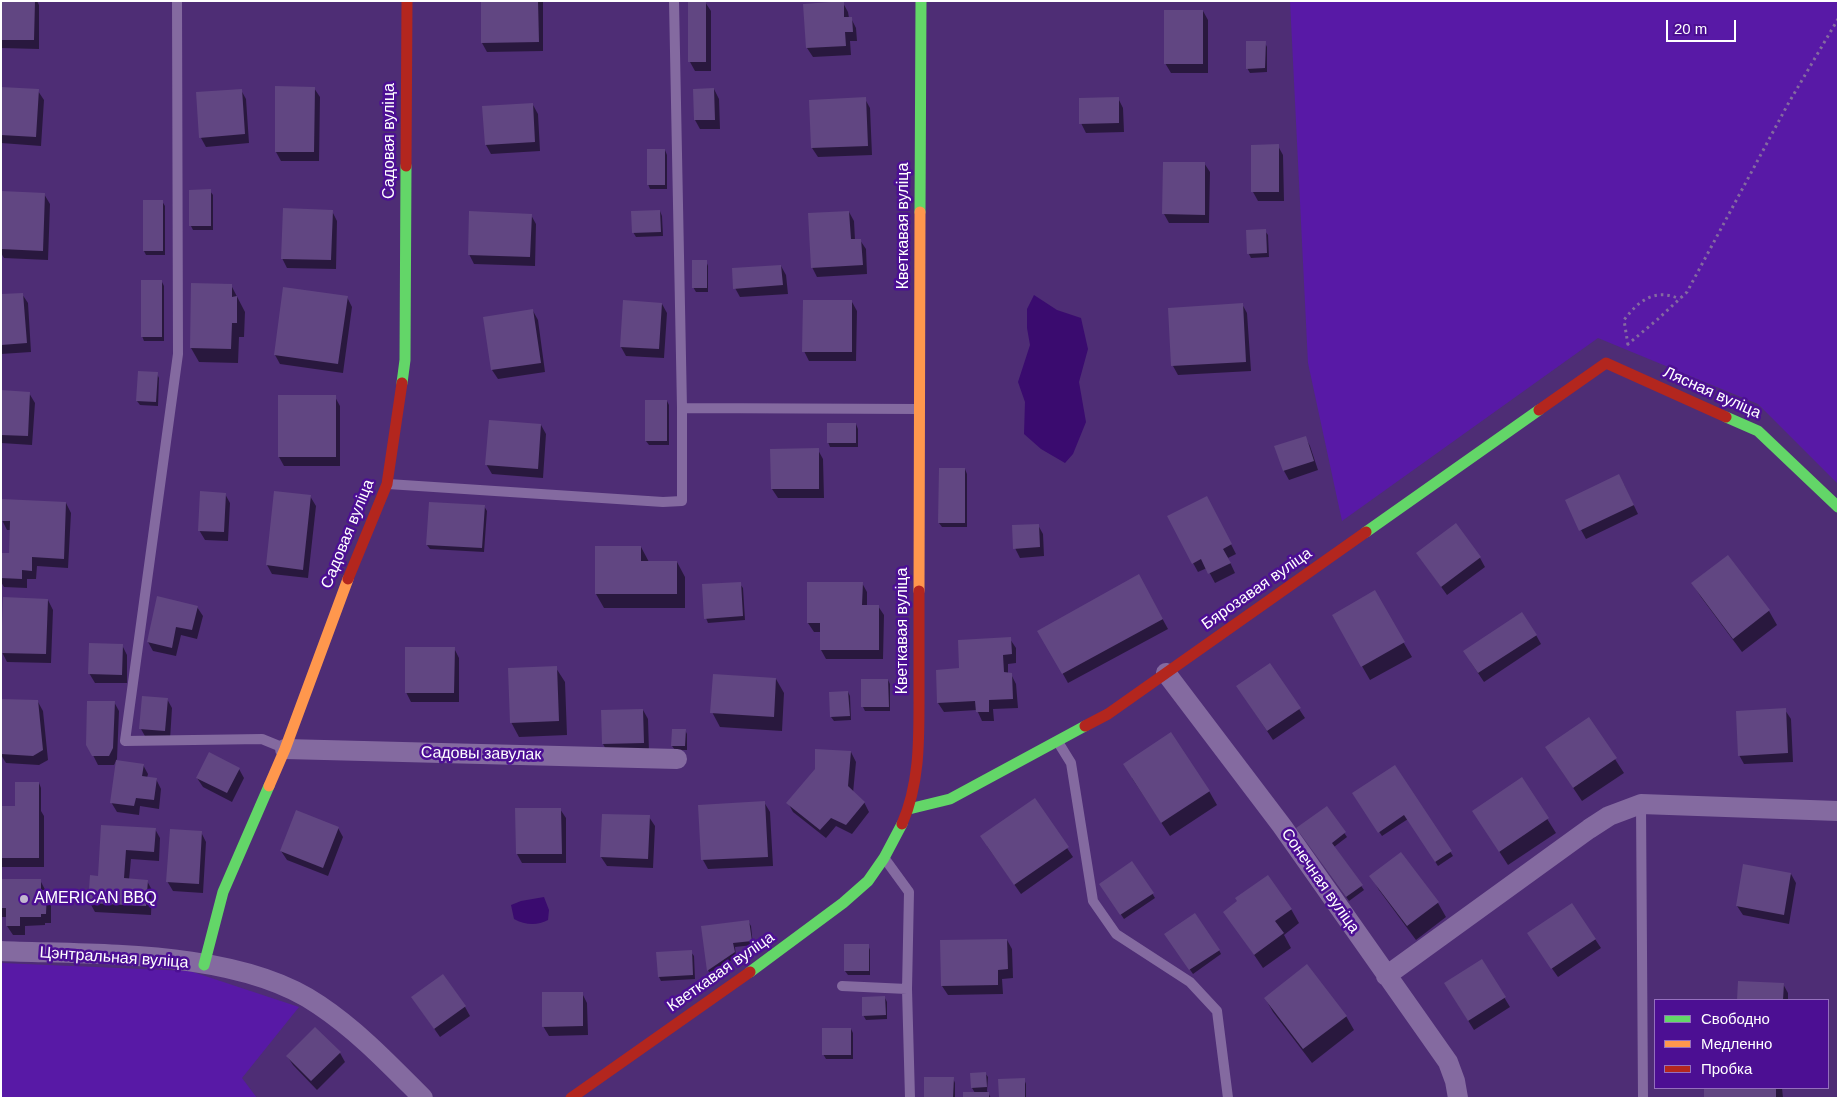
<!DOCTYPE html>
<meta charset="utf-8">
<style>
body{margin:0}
#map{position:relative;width:1839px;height:1099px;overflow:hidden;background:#4e2d75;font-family:Arial,sans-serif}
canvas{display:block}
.frame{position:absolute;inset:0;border:2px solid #fff;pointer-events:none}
.legend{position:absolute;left:1654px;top:999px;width:175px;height:90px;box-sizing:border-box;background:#4c0f93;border:1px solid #946fbe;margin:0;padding:6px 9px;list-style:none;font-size:15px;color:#fff}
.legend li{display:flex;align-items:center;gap:10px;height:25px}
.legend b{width:25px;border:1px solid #946fbe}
.scale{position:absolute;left:1666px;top:20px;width:70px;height:22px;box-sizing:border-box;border:2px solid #fff;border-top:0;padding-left:6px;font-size:15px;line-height:18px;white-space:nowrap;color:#fff;-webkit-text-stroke:4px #4c0f93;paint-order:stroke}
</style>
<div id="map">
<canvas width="1839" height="1099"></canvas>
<div class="frame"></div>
<ul class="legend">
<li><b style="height:6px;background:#63d668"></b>Свободно</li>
<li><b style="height:6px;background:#ff974d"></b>Медленно</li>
<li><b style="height:6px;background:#b3261e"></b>Пробка</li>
</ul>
<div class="scale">20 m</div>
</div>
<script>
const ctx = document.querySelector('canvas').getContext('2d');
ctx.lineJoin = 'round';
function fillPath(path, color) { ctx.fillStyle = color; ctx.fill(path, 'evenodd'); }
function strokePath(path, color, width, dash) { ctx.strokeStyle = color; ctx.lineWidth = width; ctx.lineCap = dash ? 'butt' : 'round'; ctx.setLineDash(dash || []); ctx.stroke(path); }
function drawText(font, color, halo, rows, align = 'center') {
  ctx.font = font + ' Arial,sans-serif'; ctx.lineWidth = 5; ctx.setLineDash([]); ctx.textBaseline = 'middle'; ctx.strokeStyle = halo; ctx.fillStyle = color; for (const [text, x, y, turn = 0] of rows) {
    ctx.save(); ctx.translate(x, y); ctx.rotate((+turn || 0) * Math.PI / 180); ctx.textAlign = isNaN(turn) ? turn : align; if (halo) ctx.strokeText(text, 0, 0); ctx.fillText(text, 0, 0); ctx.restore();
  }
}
const green = new Path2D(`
 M1290,1H1838V484L1758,404L1598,338L1342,521L1308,363Z
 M1,963L190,971L299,1007L242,1078L257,1098H1Z`);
const water = new Path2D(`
 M1034,295L1057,310L1081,318L1088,349L1079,382L1086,422L1073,454L1065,463L1041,449L1024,434L1025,402L1018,382L1030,345L1027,328V309Z
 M544,897L549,910L548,920C537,926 525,925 514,919L511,905L521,901Z`);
const shadow = new Path2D(`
 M1,1H37L39,5V49L1,48Z
 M482,1H543V51L487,52L482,43Z
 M705,2L711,11V71H695L690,62Z
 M843,3L848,12L849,18H851L856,28L857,41H850L851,55L813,57L807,48Z
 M1203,11L1208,20V73H1171L1165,63Z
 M1265,43L1267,47V72L1250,73L1247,68Z
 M314,88L320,97L319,161H281L276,152Z
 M1,89L38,91L44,100L41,146L1,143Z
 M714,89L719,99L720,129H700L695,120Z
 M241,90L246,99L249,143L206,147L201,138Z
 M1118,98L1123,108L1124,132L1086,133L1081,123Z
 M865,99L870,108L872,155L818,157L812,148Z
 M533,105L538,114L540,151L491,154L486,145L484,108Z
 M1278,146L1283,155L1284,201H1258L1253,192Z
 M665,150L667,155V189H650L648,184Z
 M1204,163L1210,172L1209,223H1169L1164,214Z
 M210,191L213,195V230H193L191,226Z
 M1,193L44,194L50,204L48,260L4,258L1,253Z
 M162,201L165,206V255H146L144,251Z
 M332,211L337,221L336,269L287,268L282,258Z
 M660,211L662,216L663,236L636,237L633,232Z
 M849,212L854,221L855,240H860L866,249L867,274L817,277L812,267Z
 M531,215L536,224L535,266L474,264L469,254Z
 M1265,231L1268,235L1269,257L1251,258L1249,254Z
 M706,261L708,266V292H696L693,287Z
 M781,266L786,275L788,294L740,297L735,288Z
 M162,282L164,286V341H144L142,336Z
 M231,285L245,312L244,337H239L238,363L199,362L191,348Z
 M22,294L28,303L31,352L1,354V295Z
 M347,297L352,307L343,373L280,364L275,355Z
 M852,302L857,311L856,361H809L804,351Z
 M662,304L667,313L664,358L626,356L621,347Z
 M1242,304L1247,313L1251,371L1178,375L1173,366Z
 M533,311L538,320L545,372L498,379L492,370Z
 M157,374L159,378L158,406L140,405L137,401Z
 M1,392L29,393L35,403L32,445L1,443Z
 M279,397H335L340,406V466H284L279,457Z
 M667,401L669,405V445H649L646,441Z
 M856,424L858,429V447H830L828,442Z
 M541,425L546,434L543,478L492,474L486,464Z
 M1305,437L1310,446L1318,470L1289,480L1284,471L1276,447Z
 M818,450L823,459L824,498H778L772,489Z
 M965,469L967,474V527H942L939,523Z
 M1624,485L1638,514L1586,539L1581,530Z
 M225,494L230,503L228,541L205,540L199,530Z
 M310,496L316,506L308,578L272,574L267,565Z
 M66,503L71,513L68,568L37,566L36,579H27V588L4,587L1,582V554H10L11,530H7L2,520Z
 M484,506L487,511L484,552L430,549L427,545Z
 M1212,507L1236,554L1228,558L1235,573L1215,583L1207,568L1198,572L1193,563Z
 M1038,525L1043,534L1044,556L1020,558L1015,548Z
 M641,547L649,562H677L685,577V608H604L596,594Z
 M1417,553L1480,558L1485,567L1447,595Z
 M1728,556L1769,611L1777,625L1742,652L1701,597L1692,583Z
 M1139,576L1168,629L1068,683L1039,631Z
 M862,583L867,592V606H878L884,615L883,659H826L821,650V632H814L808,623Z
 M740,584L743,588L745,620L708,623L706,618Z
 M1374,592L1412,657L1370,680L1333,616Z
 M48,600L53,610L51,663L7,662L2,652Z
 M197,607L203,616L197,639L181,635L176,656L153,651L148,642Z
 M1536,635L1541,644L1484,682L1470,661Z
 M1010,639L1016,648V663L1008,664V674H1011L1016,684L1018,708L993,709L994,721H982L977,710L944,712L938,703L961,670Z
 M122,645L127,655V683H95L89,673Z
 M454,648L459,658V702H411L406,692Z
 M1269,664L1305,718L1273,740L1243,695Z
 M556,668L565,682L567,735L519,737L511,722Z
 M776,679L784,693L782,731L720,727L712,712Z
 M888,680L890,684V711H865L863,707Z
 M848,692L850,696L851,720L834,721L831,717Z
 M167,699L172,708L170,740L146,738L141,729Z
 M1,700L38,702L43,711L48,760L39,765L6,763L1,755Z
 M114,702L119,711L117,759L114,765H98L93,755Z
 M643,710L648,719L649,752L608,753L603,744Z
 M1785,710L1791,719L1793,762L1744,764L1739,755Z
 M1589,719L1624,773L1582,801L1555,761Z
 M685,730L687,734V750H675L672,746Z
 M851,752L856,762L853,793L864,802L869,812L852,834L836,826L826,838L793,812L788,803Z
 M143,765L148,774L147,778L156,779L161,789L159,809L140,806L139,815L117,812L111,802Z
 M1395,766L1453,856L1438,866L1408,819L1382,836L1356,798Z
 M239,769L244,778L232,802L203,787L197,778Z
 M1132,778L1209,791L1217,805L1170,836Z
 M1522,779L1556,833L1508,865L1482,825Z
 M39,783L41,788V811L44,816V867H1V807H17Z
 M1034,799L1073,857L1021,894L987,846Z
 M764,802L770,812L773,866L708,869L703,860L700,806Z
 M1327,808L1347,837L1334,847L1364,890L1349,901L1300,833Z
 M560,809L566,818V863H522L517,854Z
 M649,817L655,826L653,868L607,866L601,857Z
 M102,826L155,829L160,838L159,861L131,859L129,880L147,881L152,890L151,915L95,912L90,903L99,878Z
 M338,828L343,837L328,876L287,860L281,851Z
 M201,832L206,842L203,893L173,891L167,881Z
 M1401,854L1438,903L1446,917L1416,940L1379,890L1371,876Z
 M1791,874L1796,883L1789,924L1743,915L1737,906Z
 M1,880H40L51,901V923H45V925L25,926V935H13L7,926L8,917H1Z
 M1103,888L1152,893L1155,898L1124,919Z
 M1291,909L1299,923L1284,935L1291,948L1263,968L1225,912Z
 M748,921L751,926L753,945L735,947L736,957L710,974L708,970Z
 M1168,938L1219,950L1221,954L1193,974Z
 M1595,939L1601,948L1558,977L1534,943Z
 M1007,940L1012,949L1013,978L1002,979L1003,994L948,995L942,986L941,942Z
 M845,945H868L870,950V975H848L845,971Z
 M691,952L694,956L695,979L661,981L659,977L658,954Z
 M1482,961L1510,1007L1474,1030L1451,993Z
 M1739,982L1783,984L1788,993V1000H1739Z
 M582,993L587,1003L588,1035L549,1036L543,1026Z
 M412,997L465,1007L470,1016L440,1037Z
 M885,998L887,1002V1019L866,1020L863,1015Z
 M1265,998L1346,1016L1354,1030L1312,1063L1273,1012Z
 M851,1029L853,1033V1059H826L823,1054Z
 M340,1053L345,1062L317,1090L293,1065L287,1056Z
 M985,1073L988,1077L987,1091L991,1098H965L975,1093L972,1088Z
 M953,1078L955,1083V1098H925Z
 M1024,1079L1026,1084V1098H1000Z
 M1705,1088H1782L1783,1098H1705Z`);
const building = new Path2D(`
 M1,1H35L34,40H1Z
 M481,1H538L539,42L481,43Z
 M688,1H706V62H688Z
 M844,1V17H852L853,32H845L846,46L806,48L803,4Z
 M1164,10H1203V64H1164Z
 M1246,41H1266L1265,68L1246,69Z
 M275,86L315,87L314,152H275Z
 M1,87L39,89L36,137L1,135Z
 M714,88L715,120H694L693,89Z
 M242,89L245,134L199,138L196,92Z
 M866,97L868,146L811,148L809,100Z
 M1119,97V123L1079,124V98Z
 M533,103L535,142L485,145L482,106Z
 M1279,144V192H1251V145Z
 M647,149H665V185H647Z
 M1163,162H1205V215L1162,214Z
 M211,189V226H189V190Z
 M1,191L45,193L43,251L1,249Z
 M143,200H163V251H143Z
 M283,208L333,210L331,260L281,259Z
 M660,210L661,232L632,233L631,211Z
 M469,211L532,214L530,257L468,255Z
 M849,211L851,239H861L863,265L811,268L808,213Z
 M1266,229L1267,253L1247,254L1246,230Z
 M692,260H707V288H692Z
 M781,265L783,285L733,289L732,268Z
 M141,280H162V337H141Z
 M191,283L232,284V297L237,296V323H232L231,349L190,348Z
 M283,287L348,296L338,364L274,355Z
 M23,293L27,343L1,345V294Z
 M623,300L662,303L659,349L620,347Z
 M803,300H852V352H802Z
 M1243,303L1246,362L1171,366L1168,308Z
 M533,309L541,363L491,370L483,317Z
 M138,371L158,372L156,402L136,401Z
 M1,390L30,392L28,436L1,435Z
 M278,395H336V457H278Z
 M645,400H667V441H645Z
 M489,420L541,424L538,469L485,465Z
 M827,423H856V443H827Z
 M1306,436L1314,461L1283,471L1274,446Z
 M819,448V489H771L770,449Z
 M939,468H965V523H938Z
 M1619,474L1634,505L1579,531L1565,500Z
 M200,491L226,493L224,532L198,531Z
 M274,491L311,495L303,570L266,565Z
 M1207,496L1232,544L1223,549L1231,563L1208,574L1201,559L1192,564L1167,516Z
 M2,499L66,502L64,559L32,557V571L22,570V579L1,578V553H9L10,521H1Z
 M429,502L485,505L482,548L426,545Z
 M1456,523L1481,557L1441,587L1416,553Z
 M1039,524L1040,547L1013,549L1012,525Z
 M595,546H641V561H677V594H595Z
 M1728,555L1770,610L1733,639L1691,583Z
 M1139,574L1163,619L1062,674L1037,631Z
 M741,582L743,616L704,619L702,584Z
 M807,582H863L862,605H879V650H820V623H807Z
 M1375,590L1405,642L1361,667L1332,615Z
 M157,596L198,606L192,630L176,627L172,648L147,642Z
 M3,597L48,599L46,654L1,653Z
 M1522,612L1537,635L1478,673L1463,651Z
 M1011,637L1012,654L1003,655L1004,672L1012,673L1013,699L989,700V712H976L975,701L937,703L936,670L959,668L958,640Z
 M89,643L123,644L122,675L88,674Z
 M405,647H455L454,693H405Z
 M1270,663L1301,708L1267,731L1236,686Z
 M557,666L559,721L510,723L508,668Z
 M713,674L776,678L774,717L710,713Z
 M861,679H888L889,707H861Z
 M848,691L850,716L830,717L829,692Z
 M142,696L168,698L165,731L139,729Z
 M1,699L38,700L43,750L33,756L1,754Z
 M87,701H115L113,748L109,756H92L86,745Z
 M1786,708L1788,753L1738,756L1736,711Z
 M643,709L644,743L602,744L601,710Z
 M1589,717L1617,758L1573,788L1545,747Z
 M672,729H686L685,746H671Z
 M1171,732L1210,791L1161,823L1123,764Z
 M815,749L851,751L848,786L865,802L846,825L831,818L820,830L786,803L815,769Z
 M209,752L240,768L227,793L196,778Z
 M116,760L144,764L142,776L157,778L154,800L136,798L134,806L110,803Z
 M1395,765L1452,851L1435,862L1404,815L1378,833L1352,793Z
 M1522,777L1549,818L1499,852L1472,811Z
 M15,782H39V858H1V806H15Z
 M1035,798L1069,847L1014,885L980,836Z
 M765,801L768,857L701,860L698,805Z
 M1327,806L1346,832L1332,843L1363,885L1346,897L1296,828Z
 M515,808H561L562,854H516Z
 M296,810L339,827L323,868L280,851Z
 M602,814L650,815L648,859L600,857Z
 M101,825L156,828L154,852L126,850L124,878L148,880L146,906L88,903L90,875L98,876Z
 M170,829L202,831L199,884L166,882Z
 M1401,852L1439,902L1407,926L1369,876Z
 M1132,861L1154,893L1120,915L1099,884Z
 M1743,864L1791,873L1784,915L1736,906Z
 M1268,875L1292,909L1275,921L1284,933L1254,955L1223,912L1237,901L1235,898Z
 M1,879H41V890H47L46,914H41V917H20V926H6V908H1Z
 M1572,903L1596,939L1551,969L1527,933Z
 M1195,913L1220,950L1189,970L1164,934Z
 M749,920L752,941L733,943L735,952L707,971L701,926Z
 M1007,939L1008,969L998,970V985L941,986L940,940Z
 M844,944H869V971H844Z
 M692,950L693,975L658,977L656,952Z
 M1482,959L1506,997L1468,1021L1444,983Z
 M1307,964L1347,1016L1303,1049L1264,998Z
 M443,974L466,1006L434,1029L411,997Z
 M1738,981L1784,983L1783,1000H1737Z
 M542,992H583V1026L542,1027Z
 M885,996L886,1015L862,1016V997Z
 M315,1027L341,1052L311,1081L286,1056Z
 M822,1028H851V1055H822Z
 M986,1072L987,1087L971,1088L970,1073Z
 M924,1077H954L953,1098H924Z
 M1025,1078V1098H999L998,1079Z
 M1704,1088H1776V1098H1704Z
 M963,1092H989V1098H963Z`);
const path = new Path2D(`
 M1627,345L1658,319L1687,292L1788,104L1838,19
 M1628,345L1624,320C1639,300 1655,288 1680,299`);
const lane = new Path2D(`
 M177,1L178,354L125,741L262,739L284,748
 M674,1L682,408
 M388,484L663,502L682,501V408L918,409
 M1058,742L1071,763L1093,901L1116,934L1190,982L1217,1011L1228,1098
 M1641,804L1643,1098
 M885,859L909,892L907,989L910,1098
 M842,986L907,989`);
const street = new Path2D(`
 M1166,673L1282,826L1448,1062L1455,1081L1458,1098
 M285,749L677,759
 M1,951C97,955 238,949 319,1005C358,1031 390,1065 423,1098
 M1386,976L1589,829L1609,816L1641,804L1838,811`);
const fast = new Path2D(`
 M920,212L921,1
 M402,383L405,360L406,166
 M1726,417L1758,431L1838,507
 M1366,532L1539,410
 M909,809L950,799L1085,726
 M204,965L223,892L269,786
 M750,972L843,903L868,881L884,858L902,824`);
const slow = new Path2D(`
 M919,591L920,212
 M269,786L285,749L348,579`);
const jam = new Path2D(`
 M406,166L407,1
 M1539,410L1606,363L1726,417
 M348,579L387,484L402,383
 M1085,726L1108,714L1366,532
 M902,824C920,783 919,739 919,695C919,660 919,626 919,591
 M571,1098L750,972`);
const markers = [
 [24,899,5,"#c1b6cf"]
];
const streetNames = [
 ["Садовая вуліца",390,141,-90],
 ["Кветкавая вуліца",904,226,-90],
 ["Лясная вуліца",1712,393,24],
 ["Садовая вуліца",348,534,-68],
 ["Бярозавая вуліца",1257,589,-35],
 ["Кветкавая вуліца",903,631,-90],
 ["Садовы завулак",481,754,1],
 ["Сонечная вуліца",1320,881,55],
 ["Цэнтральная вуліца",114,958,4],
 ["Кветкавая вуліца",721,972,-35]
];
const poiNames = [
 ["AMERICAN BBQ",34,899]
];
fillPath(green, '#5819a6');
fillPath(water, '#3a0b6f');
fillPath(shadow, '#0007');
fillPath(building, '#614682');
strokePath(path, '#846aa0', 3, [2.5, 4]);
strokePath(lane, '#846aa0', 10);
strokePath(street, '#846aa0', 20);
strokePath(fast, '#63d668', 11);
strokePath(slow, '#ff974d', 11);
strokePath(jam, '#b3261e', 11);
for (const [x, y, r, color] of markers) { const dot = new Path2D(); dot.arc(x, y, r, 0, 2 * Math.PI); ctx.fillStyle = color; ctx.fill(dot); strokePath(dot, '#4c0f93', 2); }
drawText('16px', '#fff', '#4c0f93', streetNames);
drawText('16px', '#fff', '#4c0f93', poiNames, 'left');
</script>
